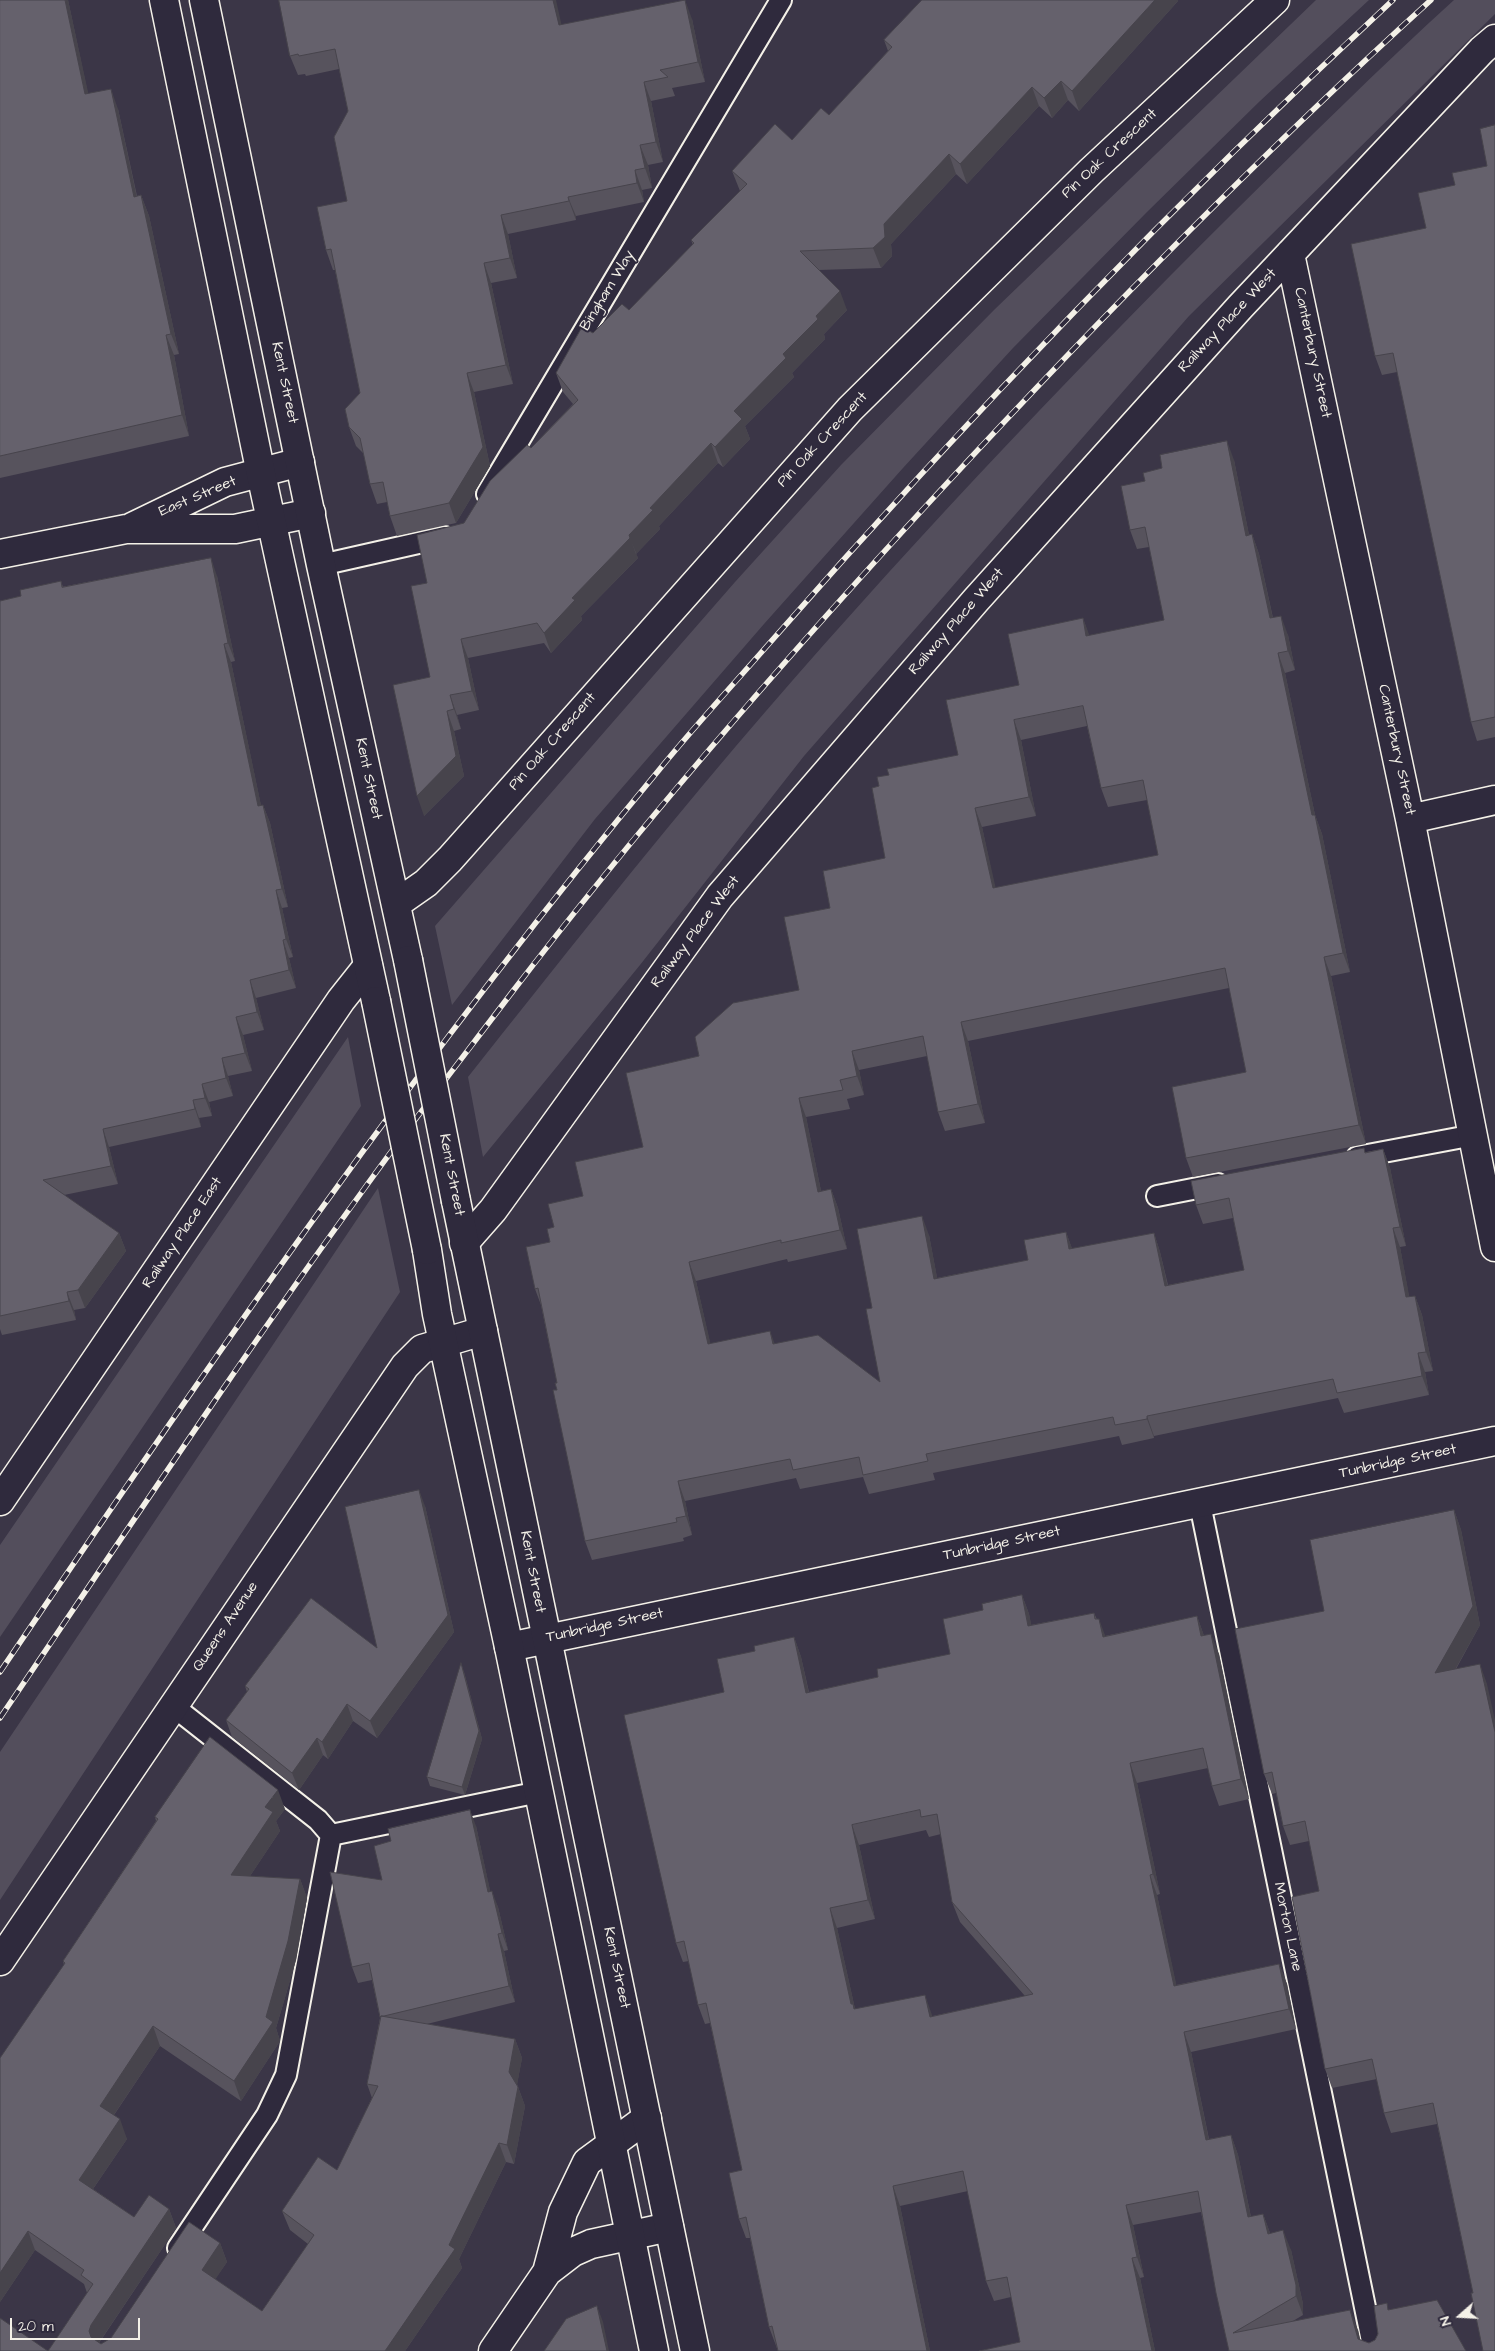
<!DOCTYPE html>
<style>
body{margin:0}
#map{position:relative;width:1495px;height:2351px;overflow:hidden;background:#3b3647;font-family:"Architects Daughter",sans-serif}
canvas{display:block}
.north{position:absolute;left:1435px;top:2291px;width:50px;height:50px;-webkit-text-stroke:4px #2f2a3d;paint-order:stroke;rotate:251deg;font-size:14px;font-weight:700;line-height:20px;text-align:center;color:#f4f1e8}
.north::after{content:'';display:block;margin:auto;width:18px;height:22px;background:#f4f1e8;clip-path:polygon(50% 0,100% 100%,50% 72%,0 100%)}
.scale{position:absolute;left:10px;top:2318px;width:130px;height:22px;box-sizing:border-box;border:2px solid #f4f1e8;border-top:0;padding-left:6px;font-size:15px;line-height:18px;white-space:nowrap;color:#f4f1e8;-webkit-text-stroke:4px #2f2a3d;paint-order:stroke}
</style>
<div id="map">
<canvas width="1495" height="2351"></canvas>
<div class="north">N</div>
<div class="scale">20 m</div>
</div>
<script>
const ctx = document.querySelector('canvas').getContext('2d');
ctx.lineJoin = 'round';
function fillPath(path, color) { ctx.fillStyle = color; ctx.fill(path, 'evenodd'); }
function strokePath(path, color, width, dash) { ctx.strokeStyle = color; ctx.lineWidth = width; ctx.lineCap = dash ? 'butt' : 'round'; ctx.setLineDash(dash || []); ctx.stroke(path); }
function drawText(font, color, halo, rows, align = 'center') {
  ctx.font = font + ' "Architects Daughter",sans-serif'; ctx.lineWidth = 4; ctx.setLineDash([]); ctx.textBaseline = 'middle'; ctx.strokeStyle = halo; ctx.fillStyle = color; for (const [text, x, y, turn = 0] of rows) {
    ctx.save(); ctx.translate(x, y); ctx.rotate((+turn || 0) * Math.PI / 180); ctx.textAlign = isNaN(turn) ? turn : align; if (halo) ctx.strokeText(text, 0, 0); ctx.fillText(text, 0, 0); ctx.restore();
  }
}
const green = new Path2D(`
 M1316,0H1369L1260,101L1147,212L1013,348L903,468L764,624L595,819L452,1005L435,926L735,582L841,465L995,309Z
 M1454,0H1495V14L1189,316L804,756L640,965L483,1157L468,1077C556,966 644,854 736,746C894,561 1060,385 1232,214C1305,142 1378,69 1454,0Z
 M348,1037L361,1106L0,1637V1545Z
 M378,1188L400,1292L0,1900V1752Z`);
const service = new Path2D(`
 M487,494L781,0
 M321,565L445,537
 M1357,1157L1474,1135
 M1157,1196L1218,1184
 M1200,1504L1374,2351
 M173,1706L318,1820L331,1835L286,2075L267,2115L178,2248
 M331,1835L539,1792`);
const minor = new Path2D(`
 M1290,254L1410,819L1495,1247
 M132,527L225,482L300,462
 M0,554L126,529H235L311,513
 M1410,819L1495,800
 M464,1243L493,1210L720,896L976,600L1240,307L1482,50L1495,39
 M0,1501L341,1000L368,966
 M509,1647L1495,1441
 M0,1961L405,1366L422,1349L483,1331
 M547,2272L573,2252L591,2244L669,2227
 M493,2351L547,2272L563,2212L587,2162L647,2118`);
const tertiary = new Path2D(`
 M164,0L261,474L376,1001
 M204,0L321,565L408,960
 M396,904L426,883L450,859L850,409L1091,171L1275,0
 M456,1201L695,2351
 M427,1250L437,1314L509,1647L654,2351`);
const rail = new Path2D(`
 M0,1672C209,1363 421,1056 659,770C694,727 731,687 767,646C965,420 1173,204 1393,0
 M0,1718C120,1541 238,1362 364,1189C412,1122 463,1057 513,991C645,819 790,653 937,494C1095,323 1259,156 1431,0`);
const tertiaryBridge = new Path2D(`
 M408,960L456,1201
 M376,1001L427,1250`);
const wall = new Path2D(`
 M0,0H68L88,94L118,109L137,196L141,195L149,216L179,354L174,355L189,436L0,478Z
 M279,0L562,25L692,19L705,82L672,88L675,96L651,101L663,162L648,165L652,188L642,190L644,202L576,216V220L508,234L517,278L491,283L513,384L474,392L490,466L456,523L397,536L390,516L387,502L377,504L370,484L364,454L356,446L349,427L360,393L335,270H333L326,250L347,201L348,111L339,69L306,76L305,74L298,75L290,56Z
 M1178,1L1079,111L1068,100L1052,118L1039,106L967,184L956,174L891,244L892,256L881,268L819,270L847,310L824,334L825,339L792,373L794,377L745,426L750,439L723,467L718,463L659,526L660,529L636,554L638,558L581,616L582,620L551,653L544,643L468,658L479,710L457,715L461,729L454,731L464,776L424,816L430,677L427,583L464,523L531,448L573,404L563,392L556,373L593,333L629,310L693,245L691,240L740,191L732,171L792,140L829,115L888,51L884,40Z
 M1495,125V737L1477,741L1471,722L1397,372L1382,375L1375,356L1426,228L1455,185L1487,166Z
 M1234,460L1249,535L1252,534L1259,554L1273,618L1288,635L1295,670L1285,673L1315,815L1322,834L1350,972L1331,976L1366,1144L1193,1177L1186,1158L1246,1072L1229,988L968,1041L985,1123L945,1131L938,1112L927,1056L859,1070L864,1095L847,1099L850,1109L806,1117L821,1191L831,1189L838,1208L847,1249L788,1262L787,1259L696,1281L710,1343L775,1344L880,1382L872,1308L929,1235L937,1278L1028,1260L1066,1232L1072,1249L1154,1233L1160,1252L1168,1285L1244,1270L1233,1218L1203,1224L1196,1205L1366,1152L1383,1149L1390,1168L1406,1246L1400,1247L1409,1297L1415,1296L1422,1315L1433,1371L1425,1372L1429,1395L1344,1413L1338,1398L1154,1436V1438L1122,1445L1119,1436L933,1473L935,1480L869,1494L863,1477L800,1489L796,1478L685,1501L692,1535L683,1538L684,1541L592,1560L585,1541L557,1390V1383L541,1305L535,1289L554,1227L583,1196L643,1147L699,1056L799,990L830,908L885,858L879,786L889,775L958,755L1019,685L1083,618L1089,636L1164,620L1149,547L1137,549L1130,530ZM1087,726L1101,788L1108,807L1147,800L1158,855L995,888L982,827L1036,816L1021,740Z
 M217,576L235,661L231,662L261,806L263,805L270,823L288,907L282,908L293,957L289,958L296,988L256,998L264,1030L243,1035L252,1071L228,1076L233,1096L209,1102L212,1116L199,1118L201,1127L109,1147L118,1184L64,1195L119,1233L126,1251L85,1308L74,1310L76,1320L2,1335L0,1329V601L21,596L61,581L63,587Z
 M425,1506L454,1632L377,1738L353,1721L328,1759L323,1755L299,1790L232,1737L226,1720L247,1692L245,1686L377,1648Z
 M1454,1510L1461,1530L1480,1625L1456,1669L1487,1684L1473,2293L1437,2124L1391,2133L1384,2113L1377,2079L1332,2088L1325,2069L1319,1891L1309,1841L1290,1845L1283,1826L1276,1793L1272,1794L1264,1774L1324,1611Z
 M1022,1595L1029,1614L1031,1625L1094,1613L1105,1636L1197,1616L1204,1636L1219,1654L1249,1799L1219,1806L1212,1786L1208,1768L1137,1783L1160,1894L1157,1895L1176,1985L1279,1964L1287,1984L1296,2029L1191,2052L1209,2139L1231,2135L1238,2155L1251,2217L1263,2214L1270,2233L1291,2250L1303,2304V2315L1293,2321L1358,2330L1360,2340L1369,2343L1375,2340L1389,2310L1466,2351H1229L1201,2212L1133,2225L1144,2277L1140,2278L1155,2351H979L1020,2342L1011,2297L994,2301L986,2281L968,2191L900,2206L930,2351H778L769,2327L750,2238H746L739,2219L742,2170L710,2023L705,2024L698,2005L689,1961L683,1962L676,1943L724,1692L755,1651L794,1637L801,1657L809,1692L878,1677L950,1654L983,1610ZM926,1830L929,1837L941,1834L952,1902L960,1922L1025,1996L933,2016L855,2009L837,1928L875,1919L859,1845Z
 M464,1672L482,1739L465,1795L430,1786L427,1777Z
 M285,1809L276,1821L280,1831L250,1876L300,1879L307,1898L296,1960L276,2028L280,2041L241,2101L160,2046L114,2115L127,2139L93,2189L134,2217L169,2209L176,2228L99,2343L101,2344L111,2338L220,2243L227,2262L215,2279L262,2311L308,2244L290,2230L282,2211L337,2170L372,2098L367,2084L380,2018L372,1980L358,1983L352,1967L382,1880L476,1826L490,1891L498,1907L508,1950L504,1951L515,2002L427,2024L515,2039L522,2058L517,2084L525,2106L514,2164L506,2162L459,2259L462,2268L405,2351H0H48L87,2293L84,2284L35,2250L0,2302L64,1965L63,1961L156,1821L155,1817Z`);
const shadedWall = new Path2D(`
 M65,0H68L93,115L85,94Z
 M553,0H556L566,45L559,25Z
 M685,0L692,19L705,82L698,62Z
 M1155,0H1178V1L1079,111L1072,91Z
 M1061,81L1068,100L1052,118L1044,98Z
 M644,82L651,101L663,162L656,142Z
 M1032,87L1039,106L967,184L960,164Z
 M111,89L118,109L141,217L134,197Z
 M640,145L648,165L652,188L645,168Z
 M949,154L956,174L891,244L892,256L881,268L873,248L884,224Z
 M635,170L642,190L644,202L637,183Z
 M141,195L149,216L179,354L171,334Z
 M568,197L576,216V220L569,201Z
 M501,215L508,234L517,278L510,258Z
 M484,263L491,283L513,384L506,365Z
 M840,291L847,310L824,334L825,339L792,373L794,377L745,426L750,439L723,467L715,447L734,411L783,354L816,316Z
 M166,335L174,355L189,436L182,415Z
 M467,373L474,392L490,466L456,523L449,503Z
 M1227,441L1234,460L1253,555L1246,536Z
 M711,443L718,463L659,526L660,529L636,554L629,535L650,508Z
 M1252,534L1259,554L1277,638L1270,618Z
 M630,538L638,558L581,616L582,620L551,653L544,633L572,598Z
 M211,558L217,576L235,661L228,643Z
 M1281,616L1288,635L1295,670L1288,651Z
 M1083,618L1090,637L1086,636Z
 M461,639L468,658L479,710L472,691Z
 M224,644L231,662L265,824L258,806Z
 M1278,653L1285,673L1319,834L1312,815Z
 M450,695L457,715L461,729L454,709Z
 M447,711L454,731L464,776L424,816L417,796Z
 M1014,720L1021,740L1036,816L1029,797Z
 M263,805L270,823L288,907L282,889Z
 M975,808L982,827L1000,907L993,888Z
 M1315,815L1322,834L1350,972L1343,953Z
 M276,890L282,908L293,957L286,939Z
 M283,940L289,958L296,988L289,970Z
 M1324,957L1331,976L1366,1144L1359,1125Z
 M250,980L256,998L264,1030L257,1012Z
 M236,1017L243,1035L252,1071L245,1053Z
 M961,1022L968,1041L985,1123L978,1104Z
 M852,1051L859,1070L864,1095L857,1076Z
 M222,1058L228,1076L233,1096L226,1078Z
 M202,1084L209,1102L212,1116L205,1098Z
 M799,1098L806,1117L825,1211L818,1192Z
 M193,1100L199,1118L201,1127L195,1109Z
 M103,1129L109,1147L118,1184L111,1166Z
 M1383,1149L1390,1168L1406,1246L1400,1227Z
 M831,1189L838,1208L847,1249L840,1230Z
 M922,1216L929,1235L941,1298L934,1279Z
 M1393,1228L1400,1247L1413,1316L1406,1297Z
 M1066,1232L1073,1251L1069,1249Z
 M119,1233L126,1251L85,1308L78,1290Z
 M1154,1233L1160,1252L1172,1305L1165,1286Z
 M689,1262L696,1281L715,1363L708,1344Z
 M67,1292L74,1310L76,1320L69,1301Z
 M1415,1296L1422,1315L1433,1371L1426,1352Z
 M770,1331L777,1350L773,1344Z
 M1418,1353L1425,1372L1429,1395L1422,1376Z
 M1147,1416L1154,1436V1438L1147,1419Z
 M678,1481L685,1501L692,1535L686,1516Z
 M419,1490L425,1506L454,1632L377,1738L370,1721Z
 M1454,1510L1461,1530L1480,1625L1442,1693L1435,1673Z
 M1022,1595L1029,1614L1036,1646L1028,1626Z
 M1197,1616L1204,1636H1201Z
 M1099,1619L1106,1638L1103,1637Z
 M1211,1634L1219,1654L1249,1799L1241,1779Z
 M794,1637L801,1657L813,1712L806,1693Z
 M461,1663L464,1672L482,1739L465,1795L462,1787Z
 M1480,1664L1487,1684L1495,1720V1732Z
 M347,1704L353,1721L328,1759L322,1742Z
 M317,1738L323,1755L299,1790L292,1773Z
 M1130,1763L1137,1783L1160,1894L1153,1874Z
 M278,1790L285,1809L276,1821L280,1831L238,1894L231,1875L265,1807Z
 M470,1810L476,1826L494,1908L488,1892Z
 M852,1825L859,1845L875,1919L868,1900Z
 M1150,1875L1157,1895L1181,2006L1174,1986Z
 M300,1879L307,1898L296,1960L276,2028L280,2041L241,2101L234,2081L266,2017Z
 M492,1891L498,1907L508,1950L502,1933Z
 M830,1908L837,1928L855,2009L861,2024L851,2004Z
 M498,1934L504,1951L515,2002L509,1986Z
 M1279,1964L1287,1984L1296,2029L1289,2009Z
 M925,1995L932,2015L937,2037L930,2017Z
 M153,2026L160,2046L107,2125L100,2106Z
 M1184,2032L1191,2052L1213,2160L1206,2140Z
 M515,2039L522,2058L516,2091L509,2072Z
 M518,2087L525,2106L514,2164L507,2145Z
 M120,2119L127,2139L86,2199L79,2180Z
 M1231,2135L1238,2155L1255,2237L1248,2217Z
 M499,2143L506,2162L459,2259L462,2268L405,2351H385L449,2245Z
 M893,2186L900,2206L930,2351H927Z
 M1126,2205L1133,2225L1144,2277L1137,2257Z
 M169,2209L176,2228L98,2344L91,2337L89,2331L91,2325Z
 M1263,2214L1270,2233L1268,2234Z
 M1283,2230L1291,2250L1303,2304V2315L1296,2296Z
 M28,2231L35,2250L0,2302V2273Z
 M220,2243L227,2262L209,2289L202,2270Z
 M1132,2258L1140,2278L1155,2351H1152Z
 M597,2306L603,2322L609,2351H607Z
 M1350,2310L1358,2330L1363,2351L1358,2339Z`);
const building = new Path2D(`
 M0,0H65L85,94L111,89L134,197L141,195L171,334L166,335L182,415L0,456Z
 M279,0H553L559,25L685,0L698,62L660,70L668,77L644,82L656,142L640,145L645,168L635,170L637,183L568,197L569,201L501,215L510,258L484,263L506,365L467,373L483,447L449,503L390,516L383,482L370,484L360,438L349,427L345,409L360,393L331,249L326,250L317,207L347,201L334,137L348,111L335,49L299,56L298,54L290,56Z
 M922,0H1155L1072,91L1061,81L1044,98L1032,87L960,164L949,154L884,224L885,237L873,248L800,251L840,291L816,316L818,319L783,354L786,358L734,411L742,419L715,447L711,443L650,508L653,510L629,535L630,538L572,598L575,600L544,633L537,623L461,639L472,691L450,695L454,709L447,711L456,756L417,796L393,685L430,677L411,586L427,583L417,535L464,523L490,481L527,445L531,448L578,400L556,373L582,327L593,333L622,304L629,310L694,243L691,240L747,184L732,171L775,124L792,140L821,108L829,115L892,47L884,40Z
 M1495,125V717L1471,722L1393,353L1375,356L1351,244L1426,228L1418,193L1455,185L1452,173L1487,166L1480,129Z
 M1227,441L1246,536L1252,534L1270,618L1281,616L1288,651L1278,653L1312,815H1315L1343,953L1324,957L1359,1125L1186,1158L1172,1087L1246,1072L1225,968L961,1022L978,1104L938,1112L923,1036L852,1051L857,1076L840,1080L843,1090L799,1098L818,1192L831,1189L840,1230L781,1243V1240L689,1262L708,1344L770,1331L773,1344L818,1335L880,1382L866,1309L872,1308L857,1229L922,1216L934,1279L1028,1260L1024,1240L1066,1232L1069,1249L1154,1233L1165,1286L1244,1270L1229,1198L1196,1205L1191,1181L1364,1148L1365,1153L1383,1149L1400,1227L1393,1228L1406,1297L1415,1296L1426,1352L1418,1353L1422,1376L1337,1393L1333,1379L1147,1416V1419L1115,1425L1113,1417L926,1454L928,1461L863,1475L859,1457L793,1470L790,1459L678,1481L686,1516L676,1518L677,1522L585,1541L553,1390H557L555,1383H557L538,1288L535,1289L526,1247L550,1242L547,1229L554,1227L548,1204L583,1196L575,1162L643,1147L626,1073L699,1056L695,1037L733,1003L799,990L784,917L830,908L823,871L885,858L872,788L879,786L877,777L889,775L887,769L958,755L946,700L1019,685L1008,634L1083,618L1086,636L1164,620L1145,527L1130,530L1121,486L1145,481L1143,473L1162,468L1160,455ZM1083,706L1101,788L1143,780L1158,855L993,888L975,808L1029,797L1014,720Z
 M211,558L228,643L224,644L258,806L263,805L282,889L276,890L286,939L283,940L289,970L250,980L257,1012L236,1017L245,1053L222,1058L226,1078L202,1084L205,1098L193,1100L195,1109L103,1129L111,1166L43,1180L119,1233L78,1290L67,1292L69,1301L0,1316V601L21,596L20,590L61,581L62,587Z
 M419,1490L448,1615L370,1721L347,1704L322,1742L317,1738L292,1773L226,1720L249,1689L245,1686L311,1598L377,1648L345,1507Z
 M1454,1510L1473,1606L1435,1673L1480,1664L1495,1732V2351H1483L1471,2293H1473L1433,2103L1384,2113L1372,2059L1325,2069L1292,1897L1319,1891L1305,1821L1283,1826L1272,1772L1264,1774L1235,1629L1324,1611L1310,1540Z
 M1022,1595L1028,1626L1094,1613L1095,1619H1099L1103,1637L1197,1616L1201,1636L1211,1634L1241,1779L1212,1786L1203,1748L1130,1763L1153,1874L1150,1875L1174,1986L1279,1964L1289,2009L1184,2032L1206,2140L1231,2135L1248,2217L1263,2214L1268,2234L1283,2230L1296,2285V2296L1233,2333L1350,2310L1358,2339L1369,2343L1375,2340L1378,2334L1374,2306L1387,2303L1388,2310L1437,2300L1466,2351H1229L1216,2293L1198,2191L1126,2205L1137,2257L1132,2258L1152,2351H979L1020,2342L1007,2277L986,2281L963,2171L893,2186L927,2351H778L772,2326L769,2327L746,2217L739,2219L729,2173L742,2170L706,2003L698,2005L684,1941L676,1943L624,1715L724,1692L717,1659L755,1651L754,1646L794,1637L806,1693L878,1677L877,1669L950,1654L943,1619L983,1610L982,1604ZM920,1810L921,1817L937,1814L952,1902L1033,1994L930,2017L925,1995L854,2009L853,2004H851L830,1908L868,1900L852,1825Z
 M461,1663L479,1731L462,1787L427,1777Z
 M210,1737L278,1790L265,1807L273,1812L231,1875L300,1879L288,1941L266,2017L273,2022L234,2081L153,2026L100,2106L120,2119L79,2180L134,2217L149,2195L169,2209L91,2325L89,2331L91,2337L101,2344L111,2338L189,2222L220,2243L202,2270L262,2311L314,2235L282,2211L318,2157L337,2170L378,2086L367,2084L381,2016L515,2039L509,2072L518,2087L507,2145L499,2143L449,2245L455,2249L385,2351H0V2318L48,2351L93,2284L81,2275L84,2270L28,2231L0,2273V2058L65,1963L63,1961L158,1819L155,1817Z
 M470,1810L488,1892L492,1891L502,1933L498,1934L509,1986L384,2016H381L380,2017L369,1963L352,1967L330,1872L382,1880L374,1846L391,1841L388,1829Z
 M597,2306L607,2351H544L566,2319Z`);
const streetNames = [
 ["Pin Oak Crescent",1110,154,-43],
 ["Bingham Way",608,291,-59],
 ["Railway Place West",1228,321,-47],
 ["Canterbury Street",1312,353,78],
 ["Kent Street",284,383,78],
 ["Pin Oak Crescent",823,440,-47],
 ["East Street",198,497,-23],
 ["Railway Place West",957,622,-49],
 ["Pin Oak Crescent",553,742,-49],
 ["Canterbury Street",1396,750,78],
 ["Kent Street",368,779,78],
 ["Railway Place West",696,932,-53],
 ["Kent Street",451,1175,79],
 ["Railway Place East",183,1233,-56],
 ["Tunbridge Street",1398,1462,-12],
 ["Tunbridge Street",1002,1544,-12],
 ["Kent Street",532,1572,79],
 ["Tunbridge Street",605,1626,-12],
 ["Queens Avenue",226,1627,-56],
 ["Morton Lane",1287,1927,78],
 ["Kent Street",616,1968,78]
];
fillPath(green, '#534e5c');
strokePath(service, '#f4f1e8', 24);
strokePath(minor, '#f4f1e8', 31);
strokePath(tertiary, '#f4f1e8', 31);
strokePath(service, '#2f2a3d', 20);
strokePath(minor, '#2f2a3d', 28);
strokePath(tertiary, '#2f2a3d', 28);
strokePath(rail, '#f4f1e8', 5.5);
strokePath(rail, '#2f2a3d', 4, [11]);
strokePath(tertiaryBridge, '#f4f1e8', 31, []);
strokePath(tertiaryBridge, '#2f2a3d', 28);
fillPath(wall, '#57535d');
fillPath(shadedWall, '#47444c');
fillPath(building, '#65616c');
strokePath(building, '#47444c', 1);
drawText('15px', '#f4f1e8', '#2f2a3d', streetNames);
</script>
